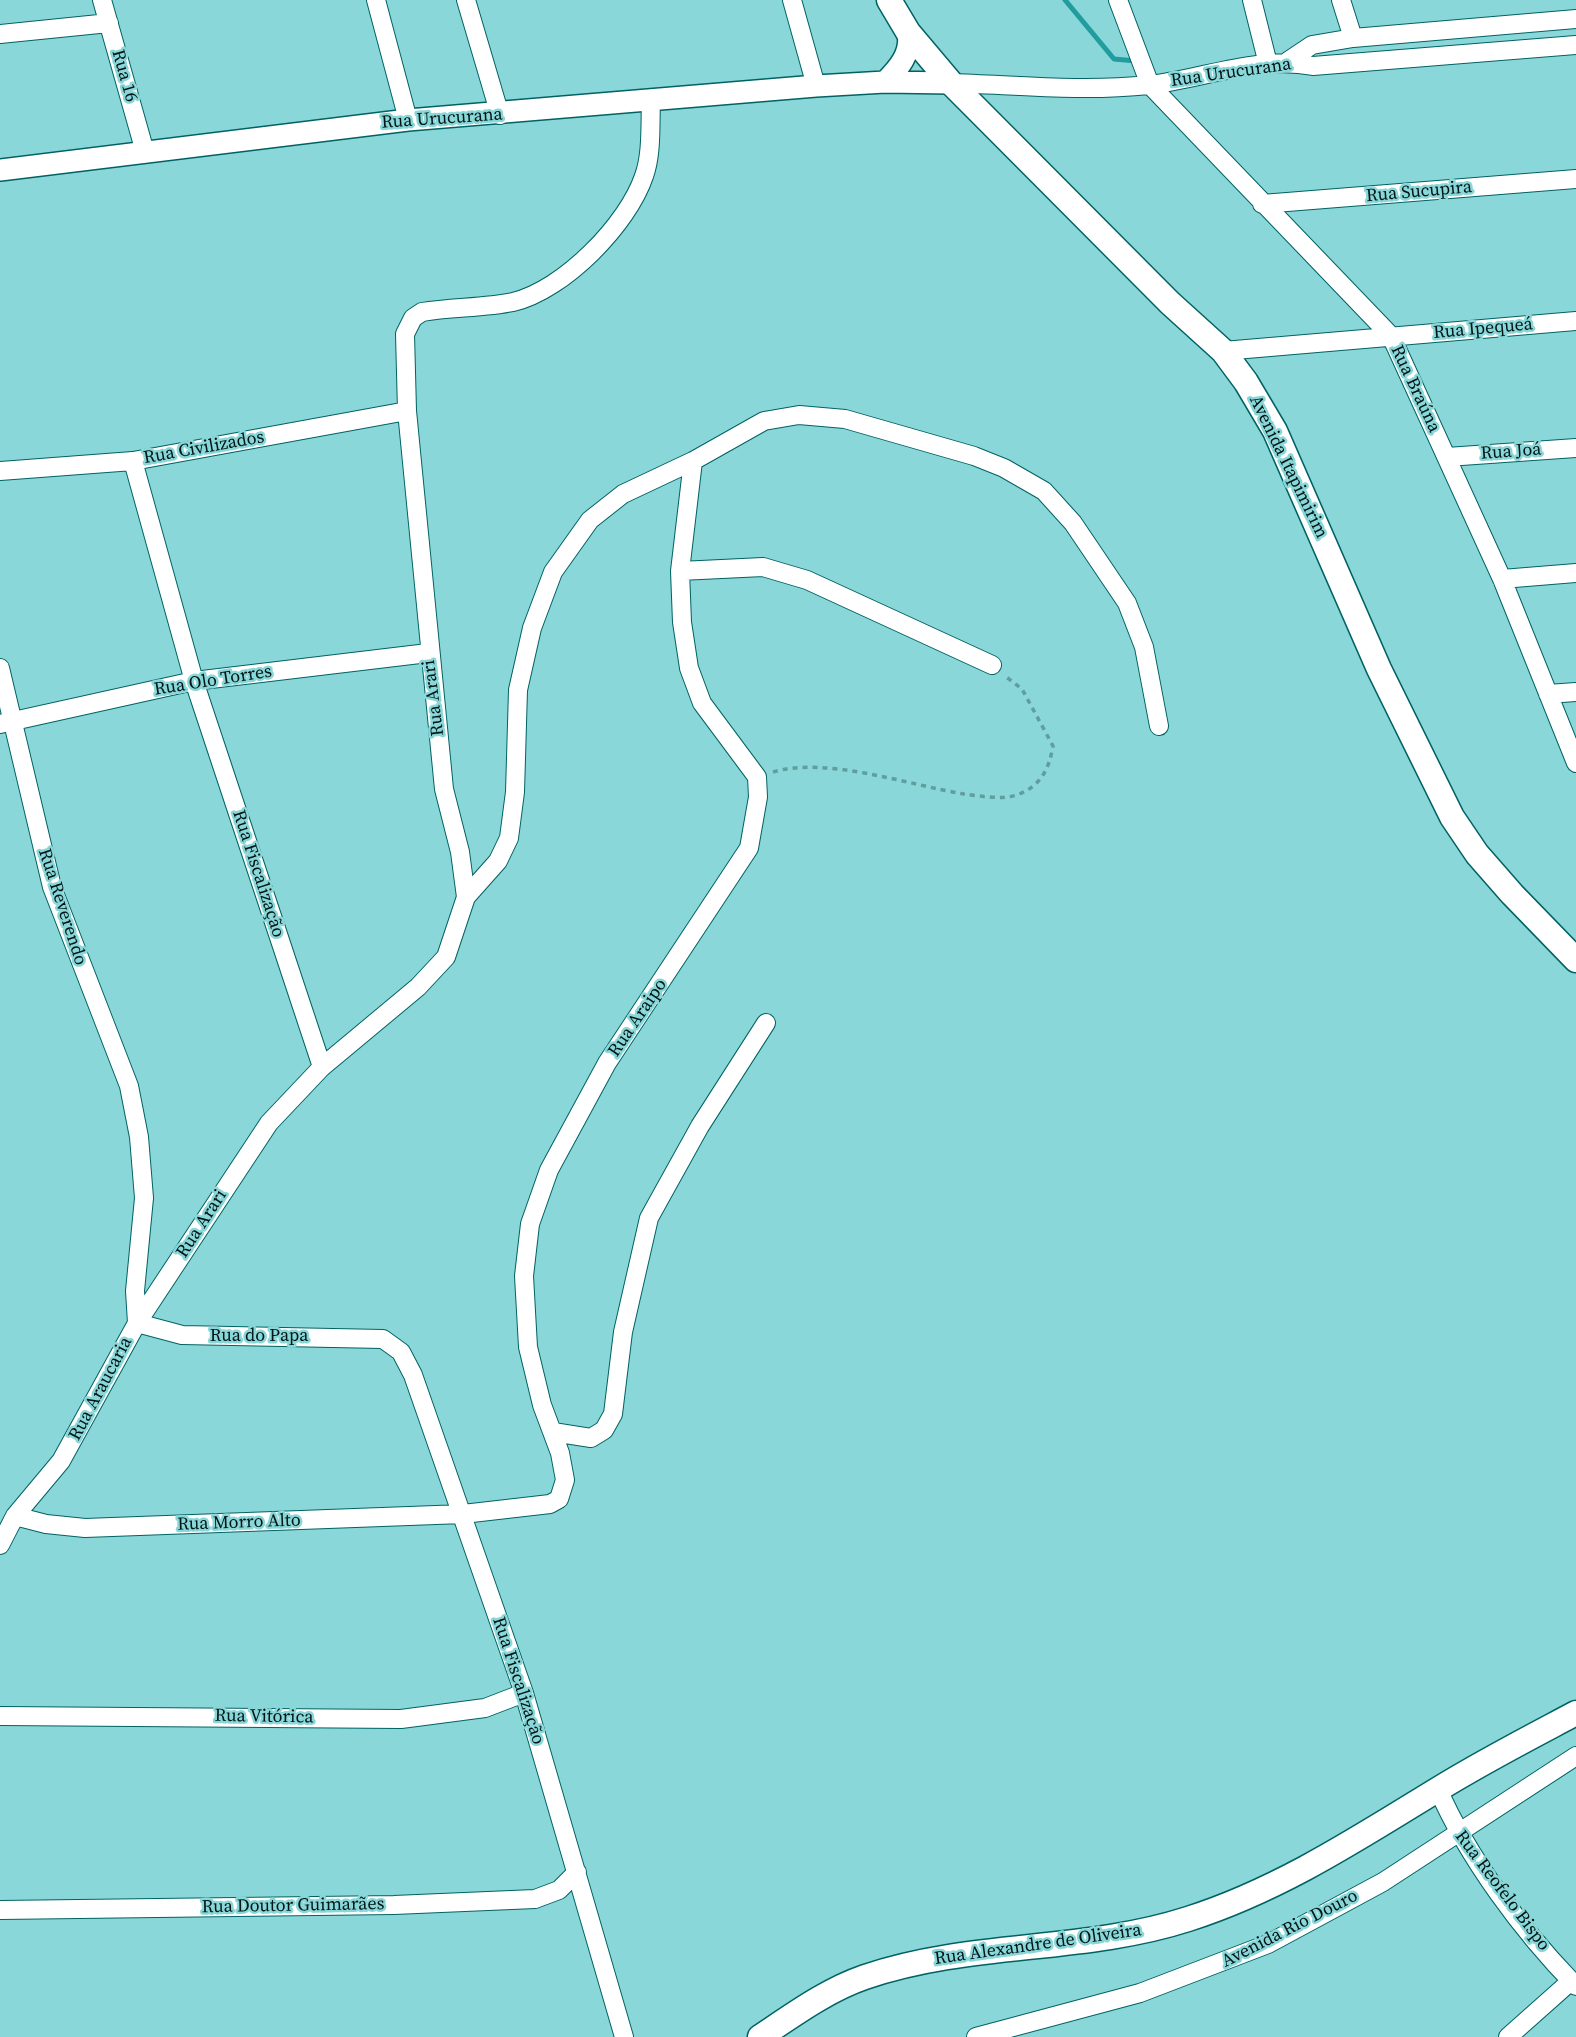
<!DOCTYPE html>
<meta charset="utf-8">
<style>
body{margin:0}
canvas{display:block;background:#89d7d8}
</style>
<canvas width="1576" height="2037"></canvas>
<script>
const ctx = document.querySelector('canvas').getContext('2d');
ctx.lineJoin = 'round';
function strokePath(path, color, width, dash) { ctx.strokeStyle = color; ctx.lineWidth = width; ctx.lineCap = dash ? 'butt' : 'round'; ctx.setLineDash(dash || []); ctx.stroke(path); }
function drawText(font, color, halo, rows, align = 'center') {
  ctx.font = font + ' "Source Serif 4",serif'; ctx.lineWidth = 5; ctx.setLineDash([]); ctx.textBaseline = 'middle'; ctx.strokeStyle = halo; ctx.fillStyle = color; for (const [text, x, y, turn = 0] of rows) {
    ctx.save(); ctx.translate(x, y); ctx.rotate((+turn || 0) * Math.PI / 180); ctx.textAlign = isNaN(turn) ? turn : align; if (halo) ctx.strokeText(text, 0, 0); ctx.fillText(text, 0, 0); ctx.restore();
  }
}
const stream = new Path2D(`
 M1065,0L1114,59L1136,61`);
const path = new Path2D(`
 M773,772C826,756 909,785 964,794C979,796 1002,800 1017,795C1041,786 1049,769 1053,746L1022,689L1005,676`);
const minor = new Path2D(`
 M102,0L145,152
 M376,0L408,120
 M466,0L500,115
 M792,0L816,86
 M1118,0L1150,85L1391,336L1502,579L1576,763
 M1252,0L1268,64
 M1341,0L1353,38
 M0,34L109,23
 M1288,61L1312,45L1353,38L1576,19
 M951,83C1017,85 1082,92 1149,85C1203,79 1259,55 1313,66L1576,45
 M1262,204L1576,179
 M1223,351L1576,321
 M1447,457L1576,448
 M133,461L194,681L322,1067
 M0,471L133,461L407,411
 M680,571L763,567L807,580L992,665
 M1502,579L1576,573
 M0,668L52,887L129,1086L139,1137L144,1198L135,1291L137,1323
 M1548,694L1576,692
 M0,724L194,681L428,653
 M466,897L498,861L509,838L515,792L518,690L532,628L553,572L590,520L623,494L693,461L764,421L799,415L845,419L974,456L1004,468L1044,491L1073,523L1127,603L1144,647L1159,726
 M137,1323L182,1335L383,1339L401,1352L413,1375L524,1693L624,2037
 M553,1432L591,1438L604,1430L613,1414L623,1332L649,1218L700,1126L766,1023
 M15,1516L46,1524L85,1528L463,1514L550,1504L559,1499L565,1480L560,1453L542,1405L528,1347L524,1276L530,1224L549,1170L607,1063L749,848L758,797L757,777L702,703L689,668L682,622L680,571L693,461
 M0,1545L15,1516L61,1461L137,1323L269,1123L322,1067L418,987L446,957L466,897L460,852L444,789L407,411L405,334L413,318L422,312C452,307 484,308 513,302C564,290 628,224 644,176C652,154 650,125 651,101
 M0,1716L401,1719L485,1708L524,1693
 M1438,1789C1468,1858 1523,1932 1576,1986
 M0,1910L394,1905L535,1899L559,1890L577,1872
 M976,2037L1140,1993L1268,1944L1383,1882L1576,1756
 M1508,2037L1571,1981`);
const tertiary = new Path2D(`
 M885,82C899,68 912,53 908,32
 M0,170L408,120L816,86L885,82L951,83`);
const secondary = new Path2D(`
 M889,0L908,32L951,83L1170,303L1223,351L1246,382L1275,431L1379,669L1452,817L1477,854L1512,894L1576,960
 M760,2037C793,2015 827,1990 865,1977C970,1941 1083,1953 1188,1919C1279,1890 1357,1839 1437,1790C1482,1762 1529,1738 1576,1713`);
const streetNames = [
 ["Rua Urucurana",1231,73,-8],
 ["Rua 16",124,76,74],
 ["Rua Urucurana",442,119,-4],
 ["Rua Sucupira",1419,192,-5],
 ["Rua Ipequeá",1483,329,-5],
 ["Rua Braúna",1415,389,65],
 ["Rua Civilizados",204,448,-10],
 ["Rua Joá",1511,452,-4],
 ["Avenida Itapimirim",1288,467,64],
 ["Rua Olo Torres",213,681,-9],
 ["Rua Arari",434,698,-97],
 ["Rua Fiscalização",258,874,72],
 ["Rua Reverendo",62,907,72],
 ["Rua Araipo",638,1018,-56],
 ["Rua Arari",202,1224,-57],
 ["Rua do Papa",259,1336],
 ["Rua Araucaria",101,1389,-62],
 ["Rua Morro Alto",239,1523,-2],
 ["Rua Fiscalização",518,1681,72],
 ["Rua Vitórica",264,1717,1],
 ["Rua Reofelo Bispo",1502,1891,53],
 ["Rua Doutor Guimarães",293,1906,-1],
 ["Avenida Rio Douro",1290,1929,-27],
 ["Rua Alexandre de Oliveira",1038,1945,-8]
];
strokePath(stream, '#219d9f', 5);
strokePath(minor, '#006264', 20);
strokePath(tertiary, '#006264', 24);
strokePath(secondary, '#006264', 27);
strokePath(path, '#609d9e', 3.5, [5, 5]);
strokePath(minor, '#fff', 18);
strokePath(tertiary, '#fff', 21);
strokePath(secondary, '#fff', 24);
drawText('18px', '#001516', '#89d7d8', streetNames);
</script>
